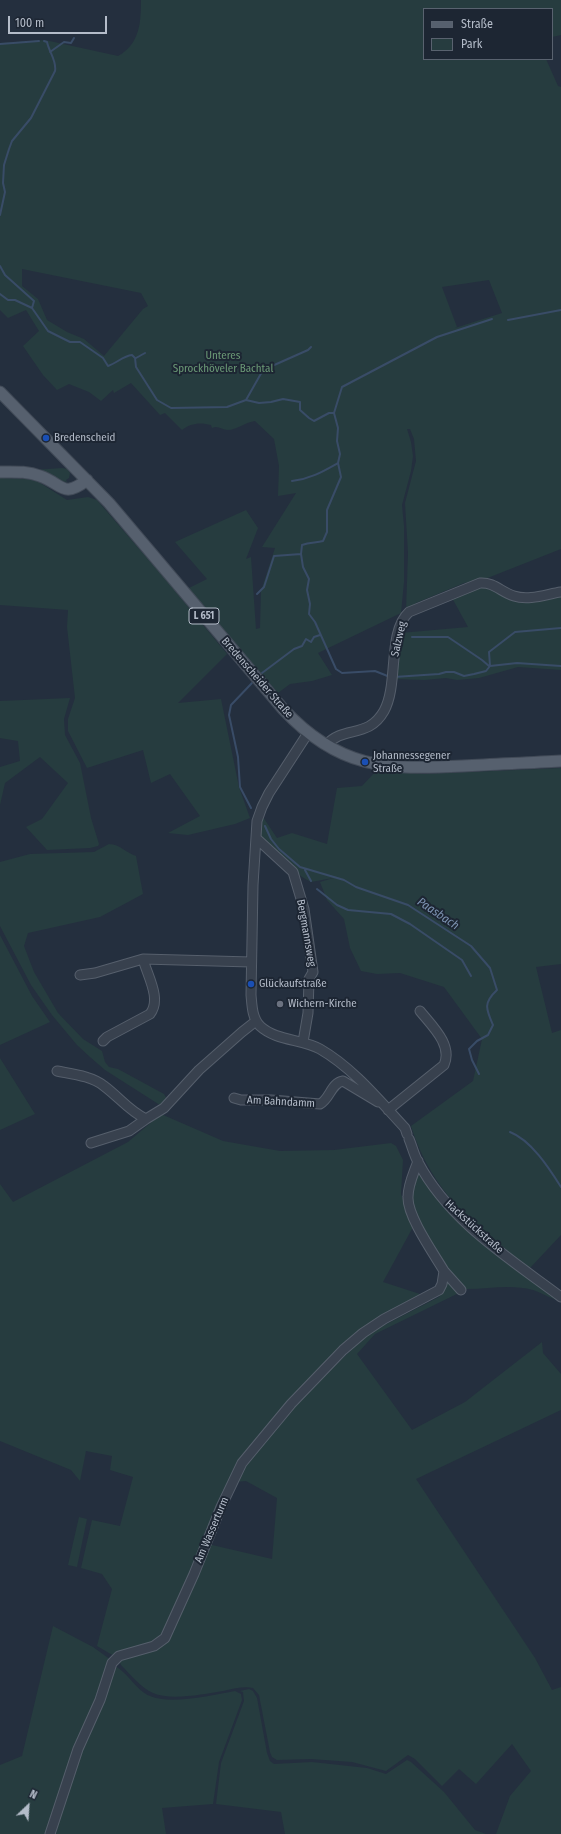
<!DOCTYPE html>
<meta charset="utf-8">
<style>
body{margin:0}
#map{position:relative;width:561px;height:1834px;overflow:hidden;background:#242f3e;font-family:"Fira Sans Condensed",sans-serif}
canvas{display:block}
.legend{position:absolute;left:423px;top:8px;width:130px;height:52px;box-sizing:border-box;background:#1d2633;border:1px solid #59626f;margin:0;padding:5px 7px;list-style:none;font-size:12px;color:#b4bcc9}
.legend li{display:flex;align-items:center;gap:8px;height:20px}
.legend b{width:20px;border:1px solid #59626f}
.north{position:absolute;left:8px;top:1786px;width:40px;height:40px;-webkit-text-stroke:3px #1d2633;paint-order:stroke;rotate:25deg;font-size:11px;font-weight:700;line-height:16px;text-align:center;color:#b4bcc9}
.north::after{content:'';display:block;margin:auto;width:14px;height:18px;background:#b4bcc9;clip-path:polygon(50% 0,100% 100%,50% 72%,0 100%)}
.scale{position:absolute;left:8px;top:16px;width:99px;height:18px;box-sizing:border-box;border:2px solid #b4bcc9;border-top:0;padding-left:5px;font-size:12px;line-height:14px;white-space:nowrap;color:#b4bcc9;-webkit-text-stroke:3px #1d2633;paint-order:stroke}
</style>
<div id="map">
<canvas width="561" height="1834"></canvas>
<ul class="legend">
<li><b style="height:5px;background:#56606e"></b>Straße</li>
<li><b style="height:11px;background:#263c3f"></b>Park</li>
</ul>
<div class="north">N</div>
<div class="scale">100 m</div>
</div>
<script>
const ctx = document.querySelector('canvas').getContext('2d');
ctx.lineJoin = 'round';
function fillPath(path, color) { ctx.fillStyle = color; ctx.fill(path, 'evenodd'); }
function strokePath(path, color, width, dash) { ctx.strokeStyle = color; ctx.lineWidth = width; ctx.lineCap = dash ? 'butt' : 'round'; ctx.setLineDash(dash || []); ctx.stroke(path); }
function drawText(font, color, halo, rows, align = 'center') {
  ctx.font = font + ' "Fira Sans Condensed",sans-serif'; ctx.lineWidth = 4; ctx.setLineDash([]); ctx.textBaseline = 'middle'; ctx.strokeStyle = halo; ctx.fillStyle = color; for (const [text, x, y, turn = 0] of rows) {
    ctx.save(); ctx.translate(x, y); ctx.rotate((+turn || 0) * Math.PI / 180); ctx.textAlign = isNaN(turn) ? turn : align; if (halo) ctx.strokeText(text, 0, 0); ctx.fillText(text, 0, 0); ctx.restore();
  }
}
const green = new Path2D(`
 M141,0H561V35L552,37V9H424V59H546L558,86L561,87V549L485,579L464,583L416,603L406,611L408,553L405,503L416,461L414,439L410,429H407L411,442L413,456L411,471L402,505L404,526V582L401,613L318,653L332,675L312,681L290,684L278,693L187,589L207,579L175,542L246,510L258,528L246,559L251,557L256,629L260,628L261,591L275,548L262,547L296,493L278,496L279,466L274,439L255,421C246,422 236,430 228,430C222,430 218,425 212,428L211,425C201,422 190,423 182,430L165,413L160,415L131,383L114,393L113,390L101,401L89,392L69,384L57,390L43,375L23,346L39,331L26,310L8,318L0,310V43L45,40L118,56C140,44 141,22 141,0ZM22,269L141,293L148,306L143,309L104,356L84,339L67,332L47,320L38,299L22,286ZM489,280L502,313L455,328L457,327L442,287Z
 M62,468L67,469L70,473L69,478L66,480L67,482C59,482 43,472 34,470Z
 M0,478L26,479L37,481L67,500L88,497L97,500L166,580L227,654L178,703L221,699L239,787L250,818L235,824L188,835L168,833L200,816L170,774L151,783L143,750L87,768L68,731V719L75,698L67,627L68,610L0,605Z
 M473,587H490L514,599L561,595V670L518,667L479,678L457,680L446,678L424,680L395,679L400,633L468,627L451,596Z
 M70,698L64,719L65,735L80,763L91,818L99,844L98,846L90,848L47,850L26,827L42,819L68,783L40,757L5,783L0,805V767L20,761L18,741L0,738V701Z
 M561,768V964L536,967L552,1033L561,1030V1235L530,1268C476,1230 431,1191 411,1126L473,1081L482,1039L444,987L400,973L377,974L361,971L350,948L344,919L327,900L320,882L333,878L311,882L302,877L259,839L258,821L263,817L277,838L292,833L327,844L337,788L362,786L377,770L424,774Z
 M109,844C120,844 126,853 136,856L143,894L100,917L28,933L24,946L34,972L58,1013L83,1039L102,1051L105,1062L109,1067L118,1069L164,1094L168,1101L163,1107L105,1070L90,1057L77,1045L52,1015L31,985L0,926V862L30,854L94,852Z
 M0,935L32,996L50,1022L0,1045Z
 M0,1058L35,1114L0,1130Z
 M161,1114L223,1141L280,1151L334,1150L391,1143L396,1146L403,1160L401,1194L413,1227L383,1282L426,1296L365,1328L243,1457L162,1637L149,1644L114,1656L97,1646L112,1589L102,1574L81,1568L92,1520L120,1526L133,1477L110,1470L112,1456L86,1451L80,1481L71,1470L0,1441V1184L13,1202L128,1142Z
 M416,1174L422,1176L437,1198L561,1301C553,1300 542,1293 533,1290C511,1284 489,1289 467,1289L375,1334L357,1354L412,1430L465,1402L542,1342L543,1353L561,1374V1410L416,1479L535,1658L552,1690L561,1687V1834H496L510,1796L531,1771L512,1744L476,1784L459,1769L442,1786L415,1759L408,1755L386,1771L352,1762L311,1759L277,1760L272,1757L270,1752L259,1695L253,1688C244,1686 232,1689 223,1691C204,1694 171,1701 153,1693C141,1688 130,1674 121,1665L119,1660L164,1643L208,1544L272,1559L277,1498L246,1481L235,1482L241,1469L297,1402L369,1333L439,1297L446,1286L448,1271L417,1216L411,1197Z
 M79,1517L87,1519L77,1567L68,1565Z
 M53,1626L93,1647L111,1660L51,1834H0V1765L22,1756Z
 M115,1666C128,1673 137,1691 150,1696C170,1705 213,1695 235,1691L241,1694L242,1700L219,1762L213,1804L162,1808L166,1834H56L69,1782Z
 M249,1689L253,1691L257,1698L267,1753L270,1761L274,1764L312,1762L367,1768L386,1774L407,1760L411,1762L444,1792L475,1830L486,1834H285L281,1812L216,1804L221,1763L244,1701L243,1692L240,1691Z`);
const stream = new Path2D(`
 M0,44L39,41
 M50,52L64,42L71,43L74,38
 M0,215L5,192L3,183L4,165L9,149L12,141L31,118L55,71C57,61 49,52 47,42L44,41
 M0,266L5,275L34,301L32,308
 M0,294L8,300H15L32,308L48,331L70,342H80L103,358L108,366C117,363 123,356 132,355L135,358L136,367L157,400L171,408L227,407L246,400L259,403L271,402L283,399L300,402V410L309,418L314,421L329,413H334L338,428L337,441L340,454L338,463L341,477L327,510V532L323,541C316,543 310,542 302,545L301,554L303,567L309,579L307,590L310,604L309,614L315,622L336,669L342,673L375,671L390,677
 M508,320L561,310
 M136,358L145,353
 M246,400L263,370L308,350L311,347
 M334,413L342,387L437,337L492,319
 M292,481C310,479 322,472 338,463
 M257,594L264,587L274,556L301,554
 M412,637H448L482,660L489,666
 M490,666L489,652L515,632L561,628
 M262,673L294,649L302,646L306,639L311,642L314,637L320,635
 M394,677L439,674L446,672H454L464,676L474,674L486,671L490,666L517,663L561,666
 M251,808L240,787L238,757L229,715L231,705L252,683
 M265,826L271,839L279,849L300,867L344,880L356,887L408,905L471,946L490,968L497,990C483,1003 486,1009 493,1025L488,1035L477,1041L469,1049L472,1060L479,1074
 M305,870L311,881
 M317,889L337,905L348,910L391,914L410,924L462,960L471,976
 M510,1132C531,1140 549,1168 561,1187`);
const minor = new Path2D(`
 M308,733L269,793L262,807L257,821L253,885L251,995C252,1005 252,1018 260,1026C276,1041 302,1039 320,1049C353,1068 379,1100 405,1128L407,1134
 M326,745C344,725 368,739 384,711C399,684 387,632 409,612L480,583C494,582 501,592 514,596C529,601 547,594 561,592
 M256,838L293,872L304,909L313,972L309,979L308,1013L303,1042
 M80,975L95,973L143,959L251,962
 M103,1041L107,1037L150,1014C162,999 147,975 143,959
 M57,1071C72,1074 92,1076 104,1086C119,1097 129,1111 146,1119L164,1108L199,1070L242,1032L256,1021
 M234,1098L241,1100H271L320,1104C330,1099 331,1083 343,1081L378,1102
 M388,1110L444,1065C453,1045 432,1026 420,1011
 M409,1139C412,1146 414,1155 418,1162C449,1221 509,1258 561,1297
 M91,1143L129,1131L146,1119
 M444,1271L461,1290
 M50,1834L78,1749L100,1700L112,1663L119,1656L154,1646L165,1638L194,1574L221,1507L242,1463L291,1404L343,1350L363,1333L384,1319L439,1290L442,1284L444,1271C434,1254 407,1216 408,1197C408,1184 414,1173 418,1161`);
const major = new Path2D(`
 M0,392L109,503L283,709C339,769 386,770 463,766C496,764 528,763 561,761
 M0,472C14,472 27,471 40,476C63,484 62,499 87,480`);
const markers = [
 [46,438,4,"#1a4fb4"],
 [365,762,4,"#1a4fb4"],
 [251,984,4,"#1a4fb4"],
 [280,1004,4,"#6b7280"]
];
const shields = [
 [204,616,30]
];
const shieldNames = [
 ["L 651",204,616]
];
const parkNames = [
 ["Unteres",223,356],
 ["Sprockhöveler Bachtal",223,369]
];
const poiNames = [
 ["Bredenscheid",54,438],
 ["Johannessegener",373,756],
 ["Straße",373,769],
 ["Glückaufstraße",259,984],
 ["Wichern-Kirche",288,1004]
];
const streetNames = [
 ["Salzweg",399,639,-77],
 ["Bredenscheider Straße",257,678,49],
 ["Bergmannsweg",306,933,80],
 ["Am Bahndamm",281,1102,3],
 ["Hackstückstraße",474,1227,42],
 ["Am Wasserturm",212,1530,-67]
];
const waterNames = [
 ["Paasbach",438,914,34]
];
fillPath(green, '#263c3f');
strokePath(stream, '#394c67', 2);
strokePath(minor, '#565f6c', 11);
strokePath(major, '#414a57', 13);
strokePath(minor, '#38414e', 9);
strokePath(major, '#56606e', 11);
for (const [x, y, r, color] of markers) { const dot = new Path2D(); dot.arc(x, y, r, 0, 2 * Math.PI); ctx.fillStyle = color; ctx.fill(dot); strokePath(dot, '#1d2633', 1.5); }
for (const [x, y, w] of shields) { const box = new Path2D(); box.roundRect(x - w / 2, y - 8, w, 16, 3); ctx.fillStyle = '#1d2633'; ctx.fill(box); strokePath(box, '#b4bcc9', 1); }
drawText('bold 10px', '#b4bcc9', null, shieldNames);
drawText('11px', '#6b9a76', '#1d2633', parkNames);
drawText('11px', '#b4bcc9', '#1d2633', poiNames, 'left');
drawText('11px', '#b4bcc9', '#1d2633', streetNames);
drawText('italic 12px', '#7c92b1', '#1d2633', waterNames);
</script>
